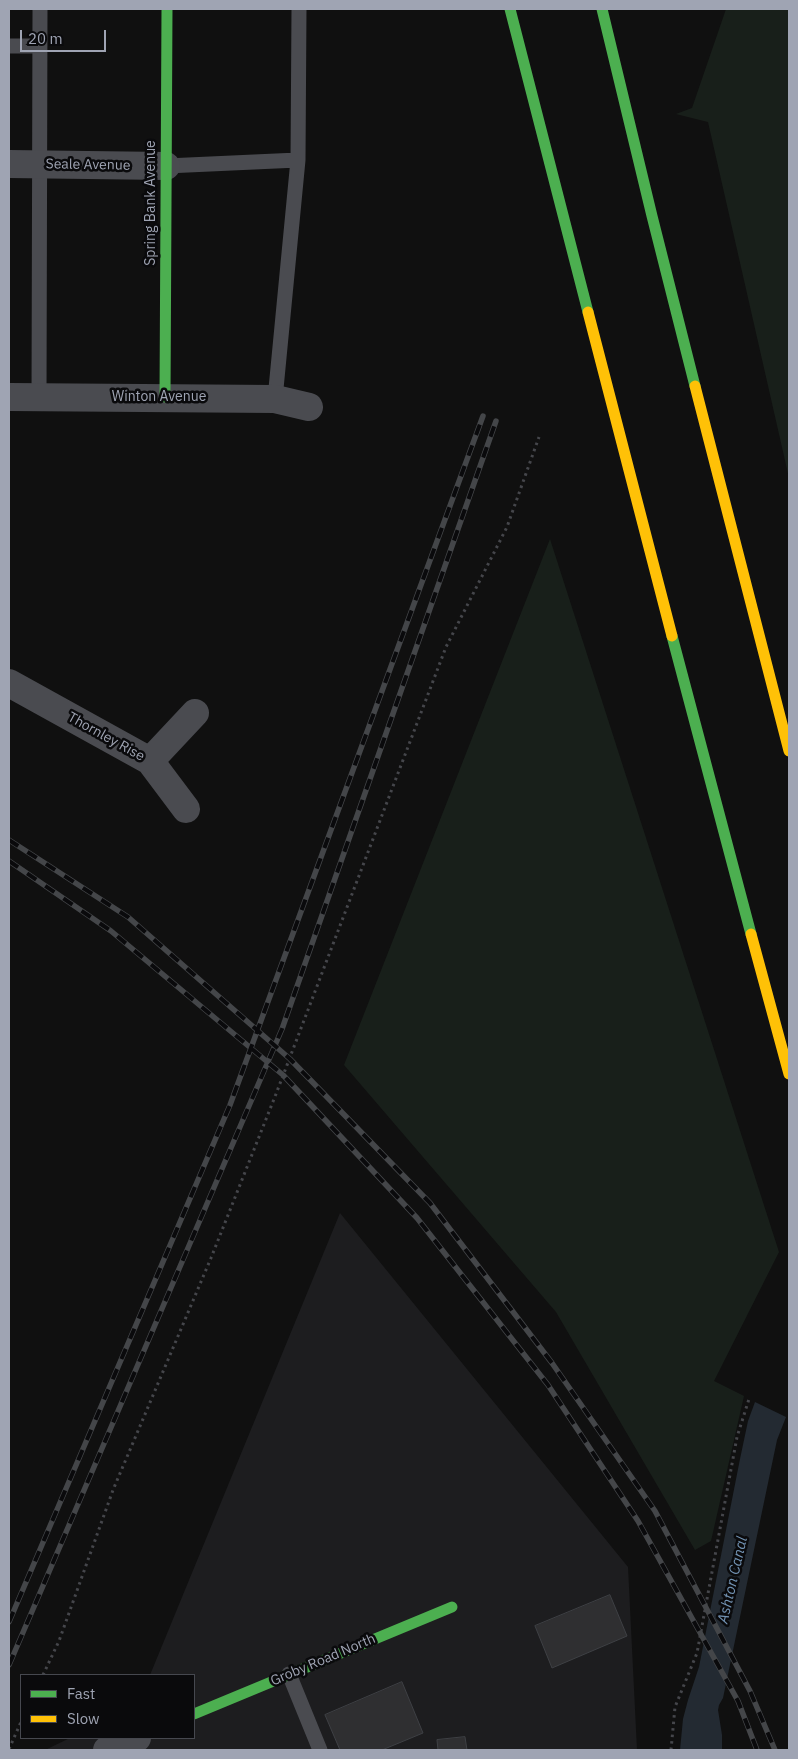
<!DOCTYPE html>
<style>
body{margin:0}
#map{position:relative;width:798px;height:1759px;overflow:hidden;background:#101010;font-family:"IBM Plex Sans",sans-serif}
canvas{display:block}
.frame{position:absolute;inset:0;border:10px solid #9fa4b3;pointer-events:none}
.legend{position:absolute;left:20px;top:1674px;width:175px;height:65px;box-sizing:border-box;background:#0a0a0c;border:1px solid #46484f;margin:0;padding:6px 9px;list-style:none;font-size:15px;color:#9fa4b3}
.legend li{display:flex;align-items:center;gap:10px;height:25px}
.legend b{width:25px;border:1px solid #46484f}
.scale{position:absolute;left:20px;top:30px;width:86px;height:22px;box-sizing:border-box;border:2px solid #9fa4b3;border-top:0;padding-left:6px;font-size:15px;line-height:18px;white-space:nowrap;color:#9fa4b3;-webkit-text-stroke:4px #0a0a0c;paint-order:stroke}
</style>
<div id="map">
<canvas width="798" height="1759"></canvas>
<div class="frame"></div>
<ul class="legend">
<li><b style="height:6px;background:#4caf50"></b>Fast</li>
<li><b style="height:6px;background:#ffc107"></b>Slow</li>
</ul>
<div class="scale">20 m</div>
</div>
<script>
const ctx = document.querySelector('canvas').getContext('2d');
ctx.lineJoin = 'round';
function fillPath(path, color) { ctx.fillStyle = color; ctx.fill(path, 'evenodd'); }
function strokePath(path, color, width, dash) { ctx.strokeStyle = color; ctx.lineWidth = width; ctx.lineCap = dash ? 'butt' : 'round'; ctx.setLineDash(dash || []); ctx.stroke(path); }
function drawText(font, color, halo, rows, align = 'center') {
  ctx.font = font + ' "IBM Plex Sans",sans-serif'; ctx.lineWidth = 5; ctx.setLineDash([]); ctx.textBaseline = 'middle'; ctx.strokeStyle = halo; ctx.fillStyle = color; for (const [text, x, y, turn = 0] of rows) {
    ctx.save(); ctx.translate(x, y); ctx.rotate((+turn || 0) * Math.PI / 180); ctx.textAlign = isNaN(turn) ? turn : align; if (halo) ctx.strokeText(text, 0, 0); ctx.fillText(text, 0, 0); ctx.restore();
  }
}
const built = new Path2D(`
 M340,1213L628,1567L637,1750H45L70,1738H194V1675H150Z`);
const green = new Path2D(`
 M726,9H789V478L708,122L676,114L692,108Z
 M550,539L779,1252L714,1381L744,1396L711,1541L695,1550L556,1312L344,1065Z`);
const water = new Path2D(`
 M755,1402L786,1417L777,1440L723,1698L719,1705L718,1710L722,1735V1750H680L683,1719L688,1700L699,1667L740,1459L748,1421Z`);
const building = new Path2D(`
 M610,1595L627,1636L552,1668L535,1626Z
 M402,1682L423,1733L382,1750H340L325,1715Z
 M465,1737L467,1750H438L437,1740Z`);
const path = new Path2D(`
 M43,1675L59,1641L113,1490L211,1258L276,1094L446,647L507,527L539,437
 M9,1749L21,1722
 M671,1750L675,1707L697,1653L737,1437L749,1399`);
const lane = new Path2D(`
 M9,46H40
 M298,160L299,9
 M166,166L298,160L275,399
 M39,397L40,9
 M289,1674L320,1750`);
const street = new Path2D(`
 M9,164L166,166
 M9,397L275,399L309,407
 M9,683L150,761L186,809
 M150,761L195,713
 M107,1750L137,1738`);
const fast = new Path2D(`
 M510,9L588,312
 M602,9L652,216L695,386
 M165,397L167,9
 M672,636L751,934
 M194,1714L452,1607`);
const slow = new Path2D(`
 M588,312L672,636
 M695,386L789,751
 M751,934L789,1074`);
const rail = new Path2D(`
 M9,840L128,917L290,1059L430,1203L552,1363L655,1511L750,1691L775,1750
 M9,861L111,931L283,1075L417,1218L548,1385L638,1521L738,1701L757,1750
 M9,1622L230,1105L483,416
 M9,1665L282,1029L496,421`);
const streetNames = [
 ["Seale Avenue",88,165,1],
 ["Spring Bank Avenue",151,203,-90],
 ["Winton Avenue",159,397],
 ["Thornley Rise",106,737,29],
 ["Groby Road North",323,1660,-23]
];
const waterNames = [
 ["Ashton Canal",733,1580,-77]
];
fillPath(built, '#1d1d1f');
fillPath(green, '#181f1a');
fillPath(water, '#232a32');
fillPath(building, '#2f2f31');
strokePath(building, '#3e4044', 1);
strokePath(path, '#45464b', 3, [2.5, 4]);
strokePath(lane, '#4a4b50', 15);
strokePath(street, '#4a4b50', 28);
strokePath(fast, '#4caf50', 11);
strokePath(slow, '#ffc107', 11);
strokePath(rail, '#444649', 5.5);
strokePath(rail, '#0a0a0c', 4, [11]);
drawText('14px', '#9fa4b3', '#0a0a0c', streetNames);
drawText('italic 15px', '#7292b2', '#0a0a0c', waterNames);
</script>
